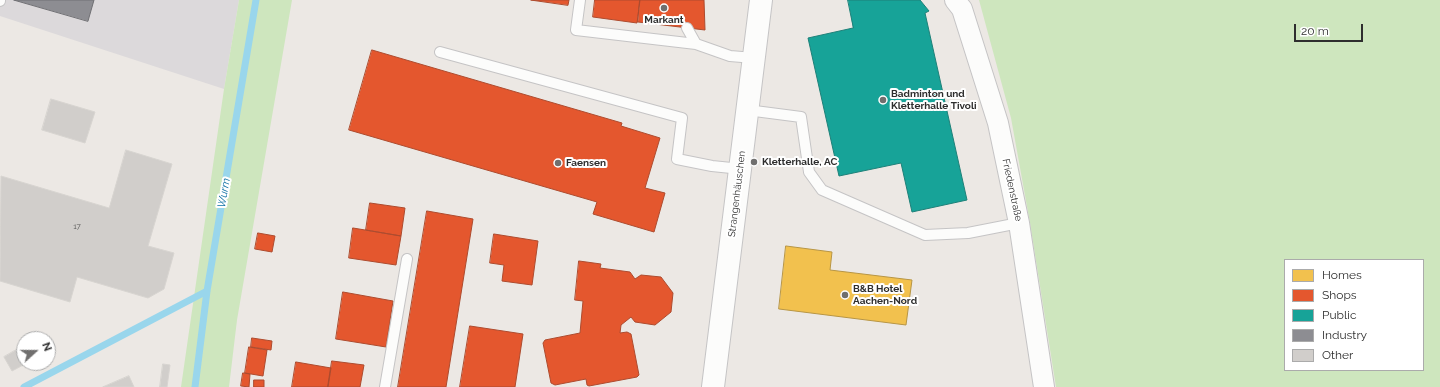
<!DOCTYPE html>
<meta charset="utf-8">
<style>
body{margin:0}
#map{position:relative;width:1440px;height:387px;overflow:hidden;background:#ece8e4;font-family:Raleway,sans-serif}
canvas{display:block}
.legend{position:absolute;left:1284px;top:259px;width:140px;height:112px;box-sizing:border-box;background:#fff;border:1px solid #ababab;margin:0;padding:5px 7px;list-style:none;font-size:12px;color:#2e2e2e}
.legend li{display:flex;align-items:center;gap:8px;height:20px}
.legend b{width:20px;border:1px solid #ababab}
.north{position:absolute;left:16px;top:331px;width:40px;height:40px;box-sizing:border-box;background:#fff;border:1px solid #ababab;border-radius:50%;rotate:69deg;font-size:11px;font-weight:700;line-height:16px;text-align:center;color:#2e2e2e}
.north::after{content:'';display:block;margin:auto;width:14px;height:18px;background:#706f6e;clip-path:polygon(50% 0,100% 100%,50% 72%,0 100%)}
.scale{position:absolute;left:1294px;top:24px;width:69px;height:18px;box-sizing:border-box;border:2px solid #2e2e2e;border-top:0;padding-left:5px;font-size:12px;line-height:14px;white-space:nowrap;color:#2e2e2e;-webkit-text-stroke:3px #fff;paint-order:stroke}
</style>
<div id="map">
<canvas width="1440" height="387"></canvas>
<ul class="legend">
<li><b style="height:11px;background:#f2c14e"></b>Homes</li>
<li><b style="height:11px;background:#e4572e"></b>Shops</li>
<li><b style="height:11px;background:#17a398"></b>Public</li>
<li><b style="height:11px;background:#8d8d92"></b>Industry</li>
<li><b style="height:11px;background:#d1cecb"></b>Other</li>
</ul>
<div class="north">N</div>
<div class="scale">20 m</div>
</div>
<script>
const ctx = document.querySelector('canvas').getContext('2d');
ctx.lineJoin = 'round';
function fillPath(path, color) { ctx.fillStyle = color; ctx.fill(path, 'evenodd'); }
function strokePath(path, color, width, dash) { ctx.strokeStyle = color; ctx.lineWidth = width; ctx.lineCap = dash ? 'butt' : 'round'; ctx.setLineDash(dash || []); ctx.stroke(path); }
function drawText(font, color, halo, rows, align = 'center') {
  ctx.font = font + ' Raleway,sans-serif'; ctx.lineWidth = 4; ctx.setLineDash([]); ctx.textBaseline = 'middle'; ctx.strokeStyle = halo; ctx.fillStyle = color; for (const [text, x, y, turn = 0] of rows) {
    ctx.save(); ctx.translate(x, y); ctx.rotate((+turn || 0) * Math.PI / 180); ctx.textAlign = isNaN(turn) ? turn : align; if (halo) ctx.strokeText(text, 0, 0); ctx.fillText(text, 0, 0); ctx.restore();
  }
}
const industrial = new Path2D(`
 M0,0H239L224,89L0,16Z`);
const green = new Path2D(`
 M239,0H292L237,320L229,387H181L224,89Z
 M979,0H1440V387H1056L1030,223L1011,118ZM1285,260H1423V370H1285Z`);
const homes = new Path2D(`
 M786,246L832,252L830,270L912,280L906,325L779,309Z`);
const shops = new Path2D(`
 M531,0H569L568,5Z
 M595,0H640L637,23L593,17Z
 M640,0H704L705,30L638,22Z
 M372,50L622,123L621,126L660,138L645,188L665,193L654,232L593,214L597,202L349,130Z
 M370,203L405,208L401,236L366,230Z
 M427,211L473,219L446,387H398Z
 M353,228L401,236L396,265L349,258Z
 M258,233L275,236L272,252L255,249Z
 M494,234L538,241L532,285L502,281L504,265L490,263Z
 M579,261L601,264L600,268L630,272L635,279L641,275L661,277L673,293L671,312L655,325L635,322L631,317L621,325L620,333L627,332L631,334L639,375L637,377L589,386L587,385L586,379L555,385L551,383L543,343L545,340L580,333L583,301L575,300Z
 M343,292L393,301L386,347L336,339Z
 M470,326L523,334L515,387H460Z
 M252,338L272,341L271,350L251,347Z
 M249,347L267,350L263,376L245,373Z
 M332,361L364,365L360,387H328Z
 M296,362L331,368L328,387H292Z
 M243,373L250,374L249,387L241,386Z
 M254,380H264V387H254Z`);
const public = new Path2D(`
 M848,0H920L929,11L925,13L967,200L912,212L901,163L839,176L808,38L853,28Z`);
const industry = new Path2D(`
 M14,0H94L88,21Z`);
const stream = new Path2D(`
 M24,387L207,291
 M195,387L207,291L256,0`);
const building = new Path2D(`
 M51,99L95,112L85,143L42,130Z
 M126,150L172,164L148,246L174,253L164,289L148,298L77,277L70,302L0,281L1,176L109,208Z
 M23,346L24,363H27L12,371L4,357Z
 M163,364L170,365L167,387H160Z
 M129,376L134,387H103Z`);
const lane = new Path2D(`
 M580,0L576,30L696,44
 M0,1V0
 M687,28L696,44L730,56L754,58
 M440,52L682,118L677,159L712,166L741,169
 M747,110L801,117L809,172L822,190L925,235L968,233L1019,223
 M385,387L407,259`);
const street = new Path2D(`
 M955,0L962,9L998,123L1019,223L1044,387`);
const secondary = new Path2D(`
 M713,387L761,0`);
const markers = [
 [664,8,4,"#706f6e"],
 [883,100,4,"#706f6e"],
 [754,162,4,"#706f6e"],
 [558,163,4,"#706f6e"],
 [845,295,4,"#706f6e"]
];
const numberNames = [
 ["17",77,227]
];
const poiNames = [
 ["Markant",664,20,"center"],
 ["Badminton und",891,94],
 ["Kletterhalle Tivoli",891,106],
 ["Kletterhalle, AC",762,162],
 ["Faensen",566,163],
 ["B&B Hotel",853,289],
 ["Aachen-Nord",853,301]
];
const streetNames = [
 ["Friedenstraße",1012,190,78],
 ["Strangenhäuschen",737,194,-83]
];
const waterNames = [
 ["Wurm",224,193,-80]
];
fillPath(industrial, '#dcd9db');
fillPath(green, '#cee6be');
fillPath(homes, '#f2c14e');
strokePath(homes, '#b79544', 1);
fillPath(shops, '#e4572e');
strokePath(shops, '#ad4b2e', 1);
fillPath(public, '#17a398');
strokePath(public, '#1e8078', 1);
fillPath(industry, '#8d8d92');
strokePath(industry, '#707074', 1);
strokePath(stream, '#99d6ec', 7);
fillPath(building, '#d1cecb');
strokePath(building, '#d7d4d0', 1);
strokePath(lane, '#c5c4c5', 12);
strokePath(street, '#c5c4c5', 22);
strokePath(secondary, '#c5c4c5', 24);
strokePath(lane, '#fcfcfb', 10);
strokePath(street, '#fcfcfb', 20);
strokePath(secondary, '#fcfcfb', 22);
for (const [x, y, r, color] of markers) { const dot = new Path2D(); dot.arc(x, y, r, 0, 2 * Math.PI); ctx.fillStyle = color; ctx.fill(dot); strokePath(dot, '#fff', 1.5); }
drawText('8px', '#585857', null, numberNames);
drawText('bold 10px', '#2e2e2e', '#fff', poiNames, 'left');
drawText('10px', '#2e2e2e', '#fff', streetNames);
drawText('italic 11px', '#0d6fa3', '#fff', waterNames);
</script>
